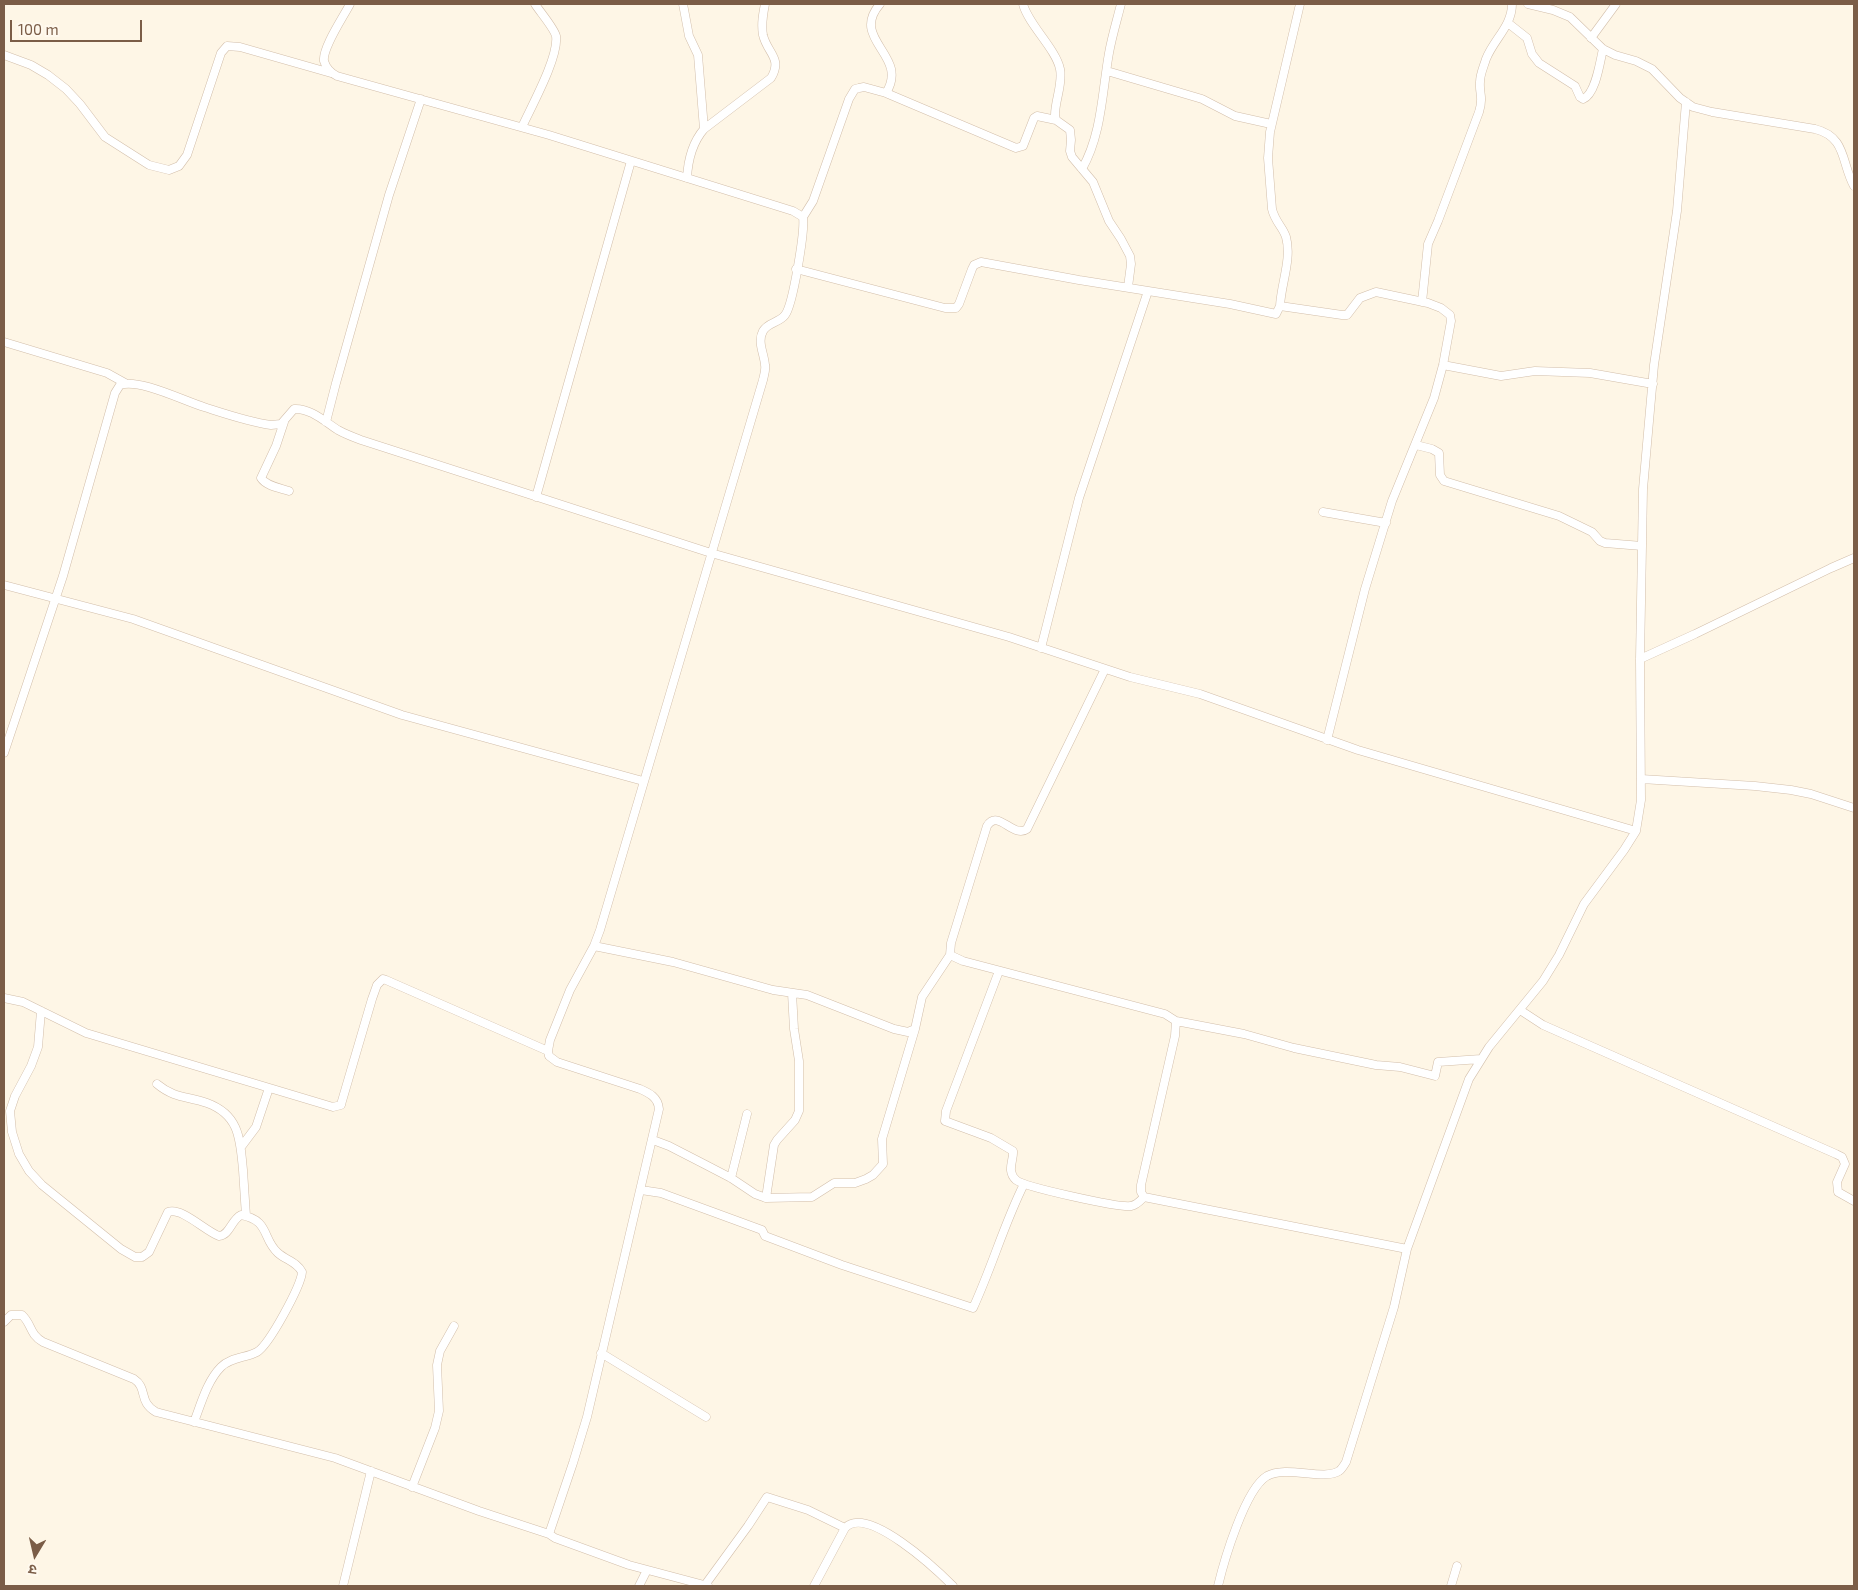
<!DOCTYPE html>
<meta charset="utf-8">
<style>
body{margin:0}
#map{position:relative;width:1858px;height:1590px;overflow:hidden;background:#fef6e6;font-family:"Exo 2","Noto Sans Devanagari",sans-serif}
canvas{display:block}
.frame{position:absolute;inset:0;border:5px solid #7b5d47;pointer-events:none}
.north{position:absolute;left:10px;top:1530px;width:50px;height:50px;-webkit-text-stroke:4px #fff9ee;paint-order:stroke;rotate:189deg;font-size:14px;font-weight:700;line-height:20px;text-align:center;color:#7b5d47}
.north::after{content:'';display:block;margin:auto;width:18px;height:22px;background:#7b5d47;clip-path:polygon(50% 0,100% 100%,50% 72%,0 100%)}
.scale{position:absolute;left:10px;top:20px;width:132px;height:22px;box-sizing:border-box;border:2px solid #7b5d47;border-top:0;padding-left:6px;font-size:15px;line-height:18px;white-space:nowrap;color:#7b5d47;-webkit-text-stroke:4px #fff9ee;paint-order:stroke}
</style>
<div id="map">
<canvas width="1858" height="1590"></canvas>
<div class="frame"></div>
<div class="north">उ</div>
<div class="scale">100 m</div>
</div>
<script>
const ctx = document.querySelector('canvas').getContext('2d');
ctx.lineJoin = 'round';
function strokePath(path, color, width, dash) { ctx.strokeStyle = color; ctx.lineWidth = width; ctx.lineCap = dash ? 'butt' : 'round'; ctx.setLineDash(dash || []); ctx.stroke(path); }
const street = new Path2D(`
 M350,4C344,16 322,48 324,61C326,68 331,73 337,76L549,135L793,211L803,217C805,231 793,305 785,315C779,323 768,322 763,331C757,342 764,353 765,365C766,370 764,375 763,380L600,930L594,946L570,990L550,1040L548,1051L549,1056L557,1062L640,1089C649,1093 658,1097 659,1109L587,1417L573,1463L549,1534L555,1538L629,1565L708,1586
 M683,4L689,36L698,55L704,129
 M880,4C849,40 910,55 886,93
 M1023,4C1028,24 1056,49 1060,69C1063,84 1055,100 1055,115L1056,120L1070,130L1071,140L1070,151L1072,157L1093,182L1109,221L1121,239L1130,256L1131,264L1128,287
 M1528,4L1553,10L1570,17L1603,49L1615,55L1636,61L1652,69L1680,98L1693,107L1712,112L1815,129C1847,137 1841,163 1854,186
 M1508,23L1527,38L1532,54L1539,63L1575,86L1580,97L1583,99C1596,94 1600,61 1603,49
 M1591,38L1616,4
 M4,55L31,65L48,75L66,89L80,104L105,137L149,165L169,170L179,166L187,155L221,53L227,46L240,47L331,73
 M1107,71L1202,99L1235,116L1271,124
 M522,127C531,107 559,57 556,36C554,28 540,12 535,4
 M1082,169C1102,134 1102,92 1109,53C1112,36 1117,20 1121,4
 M687,178C688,159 692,143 704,129L771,78C783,58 767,53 763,35C761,24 763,14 765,4
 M803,217L813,201L849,99L855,89L859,88L864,87L886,93L1016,148L1023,146L1034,118L1037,116L1056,120
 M796,269L945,308H956L959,304L972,269L974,265L981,262L1079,280L1230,304L1276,314L1280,306C1281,284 1292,259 1286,237C1283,227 1275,222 1272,209L1268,158L1270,132L1300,4
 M1422,302L1428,244L1438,221L1479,112C1484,97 1479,95 1480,82C1480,74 1484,66 1486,59C1494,39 1512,26 1512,4
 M1280,306L1342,315H1347L1360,298L1376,292L1428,303L1441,308L1450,315L1451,321L1443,365L1434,398L1392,501L1365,589L1327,740
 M4,342L107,373L125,383
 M1443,365L1501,376L1535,371L1590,373L1653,384
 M284,422L276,446L261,478C266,486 280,488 289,491
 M326,422L336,383L389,195L421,99
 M1416,445L1432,449L1439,453L1440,475L1444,481L1559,516L1592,532L1600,541L1605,543L1642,546
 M536,497L631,161
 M1323,512L1386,523
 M4,585L133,619L402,715L643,781
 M1041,648L1079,498L1148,291
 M1640,659L1695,634L1831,568L1854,558
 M1105,669L1027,829C1013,839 998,808 987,826L951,943L950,955L963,961L1165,1014L1176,1021L1175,1036L1141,1185V1192L1144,1197L1407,1249
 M4,753L63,576L115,393L120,385C139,378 184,401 204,407C226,414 249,422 271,425L281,424L294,409C311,408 325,422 338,430C345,434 353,437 361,440L711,553L1009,637L1130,677L1200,694L1358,750L1636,831
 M1641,779L1755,786L1791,790L1811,794L1854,808
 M594,946L673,962L773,990L807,995L894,1029L908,1032L915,1029L922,997L950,955
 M999,971L946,1111L945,1121L991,1138L1013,1151C1014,1160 1006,1171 1016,1180C1024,1187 1120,1208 1131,1206C1137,1205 1140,1201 1144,1197
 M4,998L23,1002L86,1033L333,1107L341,1105L342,1101L372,999L377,985L383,979L386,980L548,1051
 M1520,1010L1543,1025L1836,1154L1842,1157L1845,1164L1837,1182L1838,1192L1854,1201
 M41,1011L38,1047L31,1066L15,1096L10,1111L12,1132L19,1154L29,1171L42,1185L121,1249L135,1257H142L149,1252L168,1212C182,1207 205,1231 219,1236C230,1235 231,1220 241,1215C270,1220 262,1239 278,1253C286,1260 297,1262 302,1272C301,1286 269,1345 257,1352C246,1358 231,1357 221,1367C207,1381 201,1404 194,1422
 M1176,1021L1244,1034L1294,1048L1376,1065L1400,1067L1435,1076L1438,1062L1481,1059
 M157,1084C175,1099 188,1096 207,1103C240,1115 240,1140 243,1170C244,1185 245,1201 246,1216
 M653,1140L669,1146L706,1165L731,1178L755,1194L766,1198L812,1197L834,1183H855L866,1179L873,1175L883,1164L882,1139L915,1029
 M241,1147L256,1127L269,1088
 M731,1178L747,1114
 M641,1190L661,1193L762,1230L765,1236L842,1265L973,1308C992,1267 1004,1224 1024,1184
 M766,1198L774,1145L777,1140L795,1120L799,1111V1061L794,1029L792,993
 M4,1322L11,1315H22C32,1324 29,1334 43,1342L134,1379C148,1388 138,1402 156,1412L335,1458L479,1511L549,1534
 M601,1353L706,1417
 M412,1487L435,1428L439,1411L437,1365L440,1351L454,1326
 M705,1585L748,1526L767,1497L808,1510L845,1528
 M343,1586L371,1471
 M639,1586L647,1570
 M814,1586L845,1528C867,1504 937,1570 953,1586
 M1218,1586C1224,1561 1245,1489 1267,1476C1287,1465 1323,1481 1339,1471C1342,1469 1344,1465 1346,1462L1394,1307L1407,1249L1469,1079L1489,1047L1543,981L1559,955L1584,904L1624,850L1636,831L1641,800L1640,659L1643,489L1654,365L1677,211L1686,102
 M1451,1586L1457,1566`);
strokePath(street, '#d2beaa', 9);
strokePath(street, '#fff', 8);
</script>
